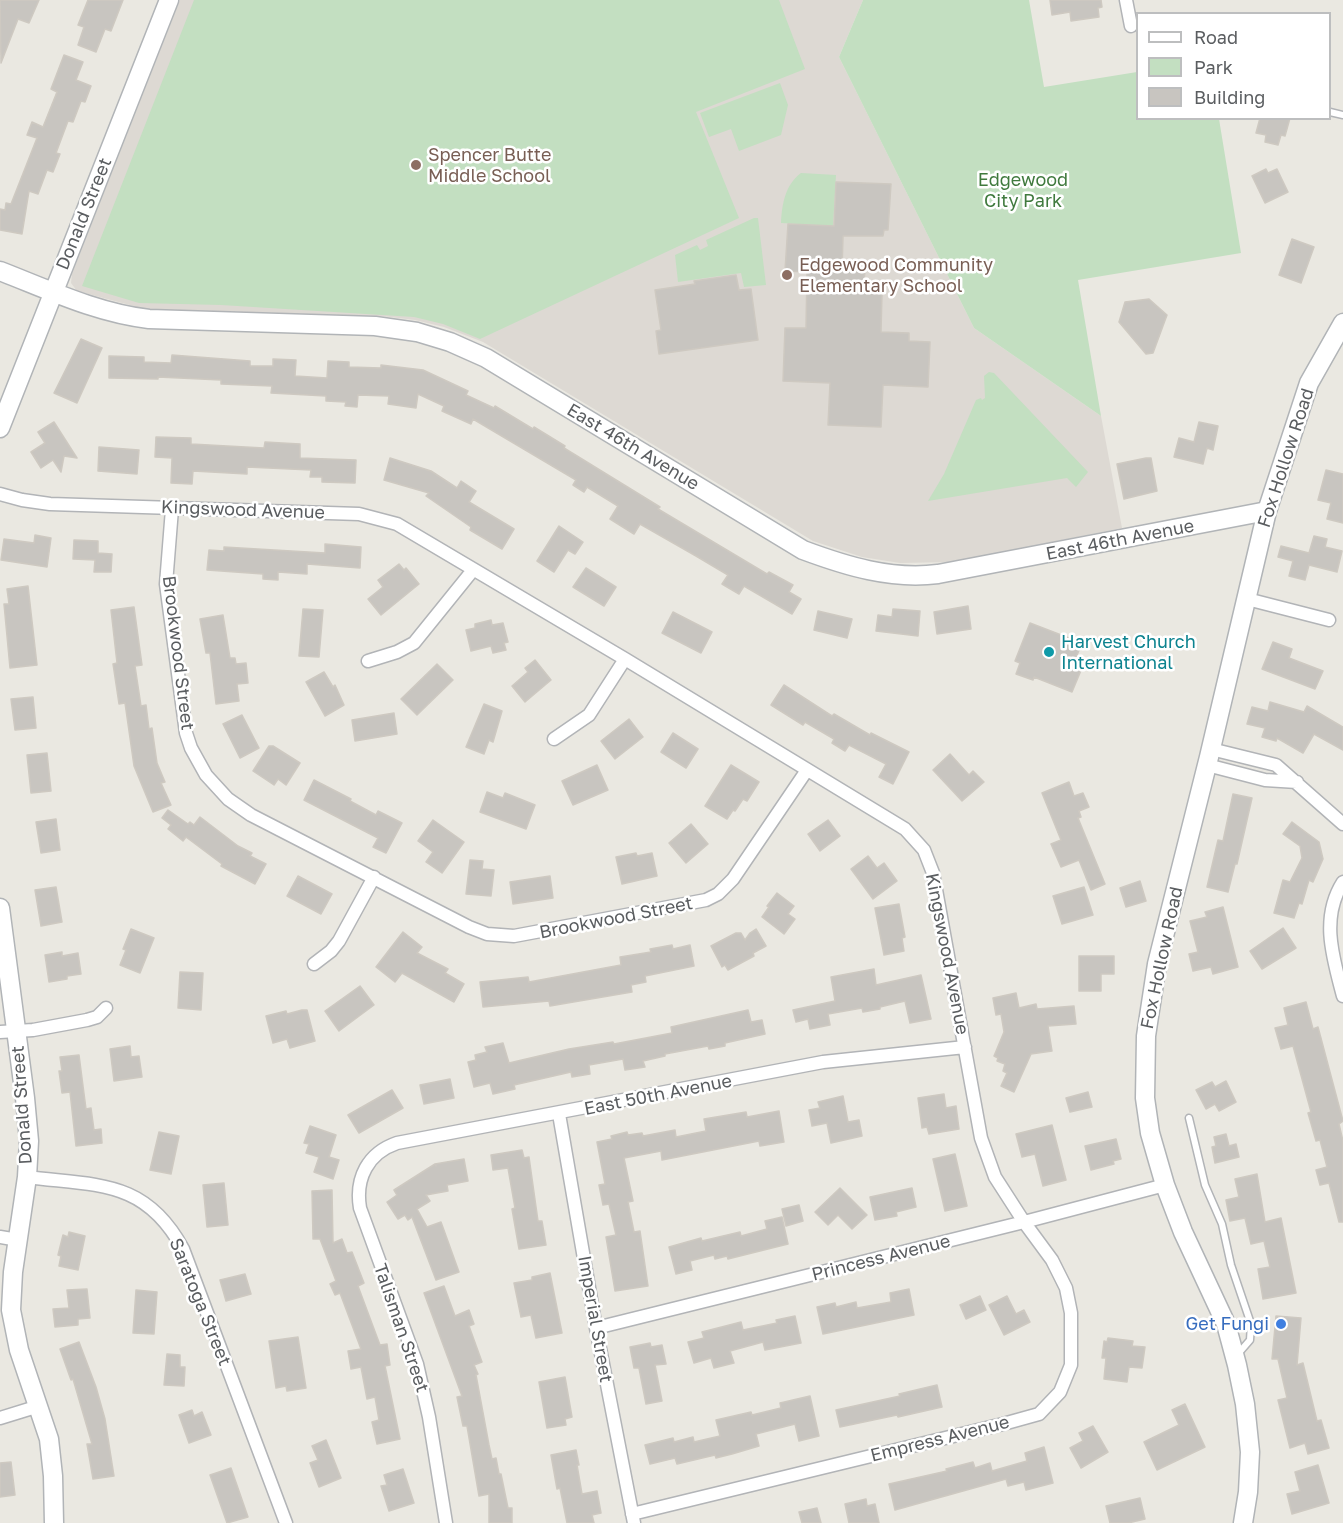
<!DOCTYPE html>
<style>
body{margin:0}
#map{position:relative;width:1343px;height:1523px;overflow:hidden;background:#eae8e1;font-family:"Golos Text",sans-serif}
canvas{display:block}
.legend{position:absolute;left:1136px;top:12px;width:195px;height:108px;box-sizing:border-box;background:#fff;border:2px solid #bdbebf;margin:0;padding:8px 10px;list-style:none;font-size:18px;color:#5a5d60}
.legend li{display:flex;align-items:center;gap:12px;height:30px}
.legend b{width:30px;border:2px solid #bdbebf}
</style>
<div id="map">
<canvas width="1343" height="1523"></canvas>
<ul class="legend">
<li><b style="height:8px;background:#fff"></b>Road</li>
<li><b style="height:16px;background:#c3dfc1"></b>Park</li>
<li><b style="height:16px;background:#c8c5c0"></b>Building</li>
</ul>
</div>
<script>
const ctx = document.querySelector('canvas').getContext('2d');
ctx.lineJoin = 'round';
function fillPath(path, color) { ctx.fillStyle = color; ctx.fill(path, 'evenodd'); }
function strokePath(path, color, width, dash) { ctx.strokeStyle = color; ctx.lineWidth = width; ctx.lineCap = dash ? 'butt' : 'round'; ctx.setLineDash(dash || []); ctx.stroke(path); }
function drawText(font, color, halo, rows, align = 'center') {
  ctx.font = font + ' "Golos Text",sans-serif'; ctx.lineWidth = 5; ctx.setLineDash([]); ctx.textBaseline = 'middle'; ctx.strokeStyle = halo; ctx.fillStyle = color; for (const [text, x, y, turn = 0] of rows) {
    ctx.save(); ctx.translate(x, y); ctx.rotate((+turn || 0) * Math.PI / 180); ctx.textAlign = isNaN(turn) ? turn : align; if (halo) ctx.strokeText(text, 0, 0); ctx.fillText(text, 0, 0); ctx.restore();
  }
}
const education = new Path2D(`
 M180,0H863L839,57L974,328L1101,416L1122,528L951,562L900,563L862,557L813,541L483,342L444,327L415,320L382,316L145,309L77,291L71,283L72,274Z`);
const green = new Path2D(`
 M194,0H779L805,69L696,112L739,218L480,339L443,324L414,317L221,305L139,303L82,286Z
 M863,0H1029L1044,87L1137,72L1138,118L1219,119L1241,253L1078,280L1101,416L974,328L839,57Z
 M780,83L788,105L781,135L739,151L731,129L709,137L700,113Z
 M801,173L836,175L833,226L781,223C782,204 785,185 801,173Z
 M754,218H758L766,285L744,287L741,273L678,282L675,255L697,245L700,250L708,246L706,240Z
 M989,372L994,373L1088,472L1076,487L1067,478L928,501L944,474L976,400L981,398L982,400L985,398L984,376Z`);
const building = new Path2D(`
 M0,0H39L29,23L18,19L1,63Z
 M88,0H123L111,31L105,29L96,52L78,45L84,27L78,25Z
 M1050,0H1101L1102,7L1098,8L1099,17L1071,21L1070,12L1052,15Z
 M64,55L83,62L76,80L91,86L85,102L81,101L73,122L68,121L56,153L60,154L53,172L47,170L38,194L29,191L22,234L0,230V209L5,210L6,203L11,204L37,138L27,135L32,122L43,127L57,92L51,89Z
 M1260,118H1290L1285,136L1281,135L1278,145L1265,142L1266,135L1256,133Z
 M1266,169L1268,173L1277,169L1288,192L1265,203L1252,176Z
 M836,182L891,184L888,230H884L883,236H843L842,271H865L864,281H875L874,293H882L881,332L909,333V341L930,342L928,387L883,385L881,427L828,425L830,383L783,381L785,328H806L807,272L785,271L788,224L834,226Z
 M1292,239L1314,247L1301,283L1279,275Z
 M736,275L739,290L751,289L758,340L659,354L656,331L661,330L655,290L695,284L694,281Z
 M1149,299L1167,315L1153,353L1146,354L1119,322L1125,302Z
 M81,339L102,348L77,403L54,393Z
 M172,355L250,361V366H273V359L296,360L295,376L327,378L328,361L349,362V367L381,368V365L423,370L468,391L466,395L494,408L495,406L533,429L534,427L565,446L564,448L660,507L658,509L767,574L769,572L793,585L789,592L801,599L792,614L744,586L739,594L722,584L728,575L696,556L640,524L634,534L610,519L618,506L587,487L584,492L573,485L576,480L473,419L471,424L442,411L444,406L418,394L416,408L388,404L389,396L358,395L357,407L345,406L346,402L326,401V396L271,393L272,386L221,384V380L158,377V379L109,378V356L144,357V362L171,363Z
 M54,422L77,458L64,456L61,472L53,460L41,468L31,452L45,443L38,432Z
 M1199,422L1218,426L1213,450L1207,448L1203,464L1174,457L1179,438L1194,442Z
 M156,437L191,438V444L264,448L265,442L300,444V458L356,460L355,483L322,482V477H310L311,470L247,467V474L193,471L192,484L171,483L172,458L155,457Z
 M99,447L139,450L137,474L98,471Z
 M390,458L431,471L457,488L461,481L476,491L469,502L514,529L502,549L470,530L471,527L426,496L429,493L384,480Z
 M1146,458H1151L1157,491L1124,499L1117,464Z
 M1326,470L1343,474V523L1327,519L1331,503L1318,500Z
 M559,526L583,542L575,554L568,550L554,572L537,561Z
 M35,535L51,538L47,567L1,560L4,539L34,543Z
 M1314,536L1327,539L1325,547L1342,551L1337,572L1309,565L1305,580L1289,576L1293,561L1278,557L1281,546L1309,553Z
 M74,540L98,541V553L112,554L111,572H94L95,560L73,559Z
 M325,544L361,547L360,568L307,564V574L278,572V580L263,579V574L207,570L209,550L224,551V547L325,553Z
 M399,564L404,570L406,568L419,584L381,615L368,599L383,587L378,580Z
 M586,568L616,587L604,606L573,587Z
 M28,586L37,665L10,668L4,604H9L7,589Z
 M968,606L971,629L937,634L934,612Z
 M134,607L142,665L135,666L141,706L146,705L149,729L152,728L157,763L165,782L161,783L171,805L153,812L134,766L125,703L119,704L113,664L117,663L111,610Z
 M303,609L323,610L319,657L299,656Z
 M893,609L920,611L918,636L876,631L878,615L892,617Z
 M818,611L852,619L847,638L814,630Z
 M673,612L712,632L701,653L662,633Z
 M223,615L230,658H235L236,664L246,663L248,683L237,684L239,701L216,704L210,653H206L200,619Z
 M491,620L492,625L503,623L508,642L504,643L506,650L493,653L491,646L471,651L466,630L475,628V624Z
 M1030,623L1082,643L1073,665L1082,668L1072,692L1034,677L1033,680L1016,674L1020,663L1015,661Z
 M1273,642L1292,649L1289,658L1323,671L1315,689L1262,669Z
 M535,660L551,680L525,702L512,686L528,672L525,668Z
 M437,664L453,680L417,715L401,699Z
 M324,672L333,687L335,685L344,705L325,716L306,682Z
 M784,685L832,716L834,714L870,735L871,733L909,752L893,784L879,777L886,764L849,745L845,751L832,743L834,739L805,722L803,725L771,705Z
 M33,697L36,728L15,730L11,699Z
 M1270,702L1304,712L1307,706L1343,727V750L1314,734L1303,753L1277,738L1276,741L1262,737L1265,728L1247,724L1252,707L1268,711Z
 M484,704L502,711L493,742L489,740L484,754L466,747Z
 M394,713L397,734L355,741L352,720Z
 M242,715L259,748L240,758L223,724Z
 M629,719L643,737L615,759L601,741Z
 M673,733L698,749L686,768L661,752Z
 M269,746H273L300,763L286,785L278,779L274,785L253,771Z
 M47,753L51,791L31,793L27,755Z
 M950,754L969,775L973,771L984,782L962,801L933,770Z
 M597,765L608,790L573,805L562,781Z
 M731,765L759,782L747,801L743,799L735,811L733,810L727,819L705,806Z
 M314,780L351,799L350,801L376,815L378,811L402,823L386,853L373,847L378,838L304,800Z
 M1069,782L1074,796L1083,793L1089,807L1079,811L1081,817L1078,818L1105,884L1091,890L1079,860L1061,867L1051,844L1061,840L1042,793Z
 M487,792L503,798L505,793L535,805L526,829L480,812Z
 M1233,794L1252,798L1237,864H1235L1228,892L1207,887L1218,840L1223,841Z
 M168,810L188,824L190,822L194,825L200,817L238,846L252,853L250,856L266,864L255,884L221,866L222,864L186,837L183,841L168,829L171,825L162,818Z
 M56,819L60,850L41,853L36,822Z
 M433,820L464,842L442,873L426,862L433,852L418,841Z
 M828,820L840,836L820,851L808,834Z
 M1292,822L1319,842L1323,859L1313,882L1309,880L1302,904L1299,903L1294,918L1274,913L1283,880L1290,882L1302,858L1300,846L1283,834Z
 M691,824L708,844L686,863L669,843Z
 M636,853L637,856L652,853L657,876L622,884L616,857Z
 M868,856L877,868L884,863L897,881L873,899L851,869Z
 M470,860L483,861L482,869L494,870L491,896L466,894Z
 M298,876L332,894L321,914L287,896Z
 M550,876L553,898L513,904L510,882Z
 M1140,881L1146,901L1126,907L1120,888Z
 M56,887L62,922L41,926L35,890Z
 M1084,887L1093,915L1062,924L1053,896Z
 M777,893L794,906L788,914L795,919L784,934L762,917L769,907L767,906Z
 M899,904L905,937L902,938L904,951L884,955L875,908Z
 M1223,907L1238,967L1213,974L1211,967L1193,971L1189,954L1198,952L1190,921L1207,917L1205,912Z
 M1283,928L1296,948L1262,969L1250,951Z
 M131,929L154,938L140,973L120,965L126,950L123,949Z
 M756,929L766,946L753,953L754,956L728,970L725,965L722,967L711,946L736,933H741L745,940L750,933Z
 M403,932L422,947L417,953L448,969L445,973L464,984L454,1002L402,973L395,982L376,967Z
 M672,945L673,949L690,945L694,966L645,976L646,982L631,985L632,992L550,1006L549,1001L483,1007L480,982L528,977L529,982L621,965L620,957L651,952L650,949Z
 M62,952V956L78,953L81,974L67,976V979L49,982L45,955Z
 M1079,956H1114V974H1101V991H1079Z
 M874,969L876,985L921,975L931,1019L910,1023L905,1001L880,1007V1009L863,1012L862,1008L828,1014L830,1025L810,1029L808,1019L796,1022L793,1010L835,1001L831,977Z
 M180,972L203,973L201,1010L178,1008Z
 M360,986L374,1005L339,1031L325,1011Z
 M1016,993L1019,1008L1036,1004L1037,1009L1074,1006L1076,1024L1048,1026L1052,1051L1031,1054L1014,1092L1001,1086L1007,1073L1003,1071L1005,1064L997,1061L998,1058L994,1056L1004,1032L1001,1014L996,1015L993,998Z
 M1306,1002L1313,1029L1318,1027L1343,1121L1339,1124L1343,1141V1222H1339L1329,1183L1320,1185L1316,1170L1327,1167L1320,1140L1316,1141L1308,1113L1311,1112L1293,1046L1281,1049L1275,1028L1288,1025L1284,1008Z
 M302,1010H307L315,1041L290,1048L287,1039L273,1043L266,1016L286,1011L287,1014Z
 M748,1010L751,1022L762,1020L765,1034L725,1043V1046L709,1049L708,1046L665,1054V1056L643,1061L645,1067L625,1070L623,1059L589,1065L590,1074L572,1077L571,1072L514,1085L515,1089L493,1094L490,1083L474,1087L468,1062L476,1060L475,1055L487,1052L485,1047L503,1043L509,1063L569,1049L613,1042L614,1044L672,1033L671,1027Z
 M130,1046L131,1057L139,1056L142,1077L114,1081L110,1049Z
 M79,1055L86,1109L91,1108L94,1130L101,1129L102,1143L76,1146L70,1092L62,1093L59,1071H62L60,1057Z
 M450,1079L454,1098L424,1104L420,1085Z
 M1226,1081L1236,1102L1219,1111L1215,1104L1206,1109L1196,1090L1212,1082L1215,1087Z
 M392,1090L403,1108L359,1133L348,1115Z
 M1088,1092L1092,1107L1070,1112L1066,1098Z
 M944,1094L946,1108L956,1106L959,1129L929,1134L927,1127L922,1128L918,1098Z
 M843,1096L848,1122L859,1120L862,1136L831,1143L827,1123L812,1126L809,1110L820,1108L818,1102Z
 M779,1111L784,1142L760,1146L759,1141L662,1160L661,1151L624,1158L633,1201L628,1202L634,1232L640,1231L648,1286L615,1291L606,1237L616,1235L609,1204L603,1205L599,1185L605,1184L597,1142L612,1139L611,1136L627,1132L628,1135L642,1133L643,1136L675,1130L676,1137L706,1131L704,1119L746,1112L747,1117Z
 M1052,1125L1066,1180L1043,1186L1035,1154L1022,1157L1016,1134Z
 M310,1126L336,1135L329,1157L339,1160L333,1179L314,1172L319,1157L306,1153L309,1144L304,1143Z
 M159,1132L179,1136L171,1174L150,1170Z
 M1226,1134L1229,1146L1236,1144L1239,1157L1215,1163L1212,1147L1216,1146L1214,1137Z
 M1116,1139L1121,1159L1113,1161L1114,1164L1091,1170L1085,1146Z
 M522,1150L524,1158L529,1157L538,1221H542L546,1245L519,1249L512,1209L515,1208L508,1168L493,1170L491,1155Z
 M955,1154L967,1206L945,1211L933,1159Z
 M464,1159L468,1181L447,1185L448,1191L426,1195L430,1201L417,1209L427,1227L441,1222L459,1272L436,1280L412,1217L408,1220L405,1215L398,1219L387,1202L397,1195L394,1190L435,1164L436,1166L435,1164Z
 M1257,1174L1265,1222L1281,1218L1296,1293L1263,1299L1258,1269L1270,1267L1264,1241L1251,1244L1245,1218L1230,1221L1226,1200L1239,1197L1235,1179Z
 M224,1183L228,1225L207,1227L203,1185Z
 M840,1188L867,1215L852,1229L838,1215L828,1225L815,1212Z
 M912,1188L916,1207L896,1212L897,1216L875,1220L870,1197Z
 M332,1190L333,1243L342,1239L347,1253L352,1252L364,1283L358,1286L380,1345L387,1344L390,1365L385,1366L400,1439L377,1444L372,1422L379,1420L375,1397L367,1399L361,1367L351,1369L348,1351L361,1349L340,1293L335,1295L330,1284L336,1281L320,1239H313L312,1191Z
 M799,1205L803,1221L786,1226L782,1209Z
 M782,1217L788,1244L728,1259L727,1256L715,1259L714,1255L690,1261L692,1270L676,1274L669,1247L701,1238L702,1241L740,1232L741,1236L767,1229L765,1221Z
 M69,1232L85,1236L78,1270L59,1266L61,1256L58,1255L63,1235L68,1237Z
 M550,1273L562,1333L536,1338L531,1315L521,1317L514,1283L532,1280V1277Z
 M245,1274L251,1294L226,1301L220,1280Z
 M444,1286L455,1316L469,1310L474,1324L469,1326L482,1362L474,1365L478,1374L476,1375L489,1445L492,1459L496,1458L499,1474H501L508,1508H512V1523H489V1494L479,1496L467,1426H463L457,1397L462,1396L424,1293Z
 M87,1289L90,1318L78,1319V1325L55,1327L53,1309L69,1308L67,1290Z
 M909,1289L914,1315L823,1334L817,1307L835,1303L836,1307L856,1302L857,1308L891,1302L890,1293Z
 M136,1290L157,1292L154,1334L133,1333Z
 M980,1296L986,1310L966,1319L960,1305Z
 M1007,1296L1016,1314L1024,1310L1030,1322L1004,1335L989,1305Z
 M795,1316L801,1343L765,1350L763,1342L730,1351L734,1363L714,1368L711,1358L694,1363L688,1342L704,1338L702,1332L741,1322L743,1330L777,1323L776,1320Z
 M1276,1316L1301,1318L1297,1365L1303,1363L1317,1421L1321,1420L1329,1448L1308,1454L1305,1443L1290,1448L1278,1400L1287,1398L1278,1359H1272Z
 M298,1337L306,1388L287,1391L286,1386L276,1388L269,1341Z
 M1108,1338L1133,1341L1132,1346L1145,1347L1142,1368L1129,1367L1127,1382L1104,1379L1106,1358H1102L1104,1341L1107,1342Z
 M79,1342L96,1387L105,1419L114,1476L93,1479L87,1444H92L73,1379L71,1380L60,1349Z
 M650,1343L651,1347L662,1345L666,1364L655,1365L662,1401L646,1404L639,1368H634L630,1347Z
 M167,1354L180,1355V1367H185L184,1386L164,1385Z
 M565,1377L572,1417L565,1419L566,1425L547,1428L539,1382Z
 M937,1385L942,1407L898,1417L897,1415L840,1427L836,1410L900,1396L899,1394Z
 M810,1396L819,1436L799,1441L795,1424L756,1434L759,1446L732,1454L716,1458L715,1455L677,1464L675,1458L650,1464L645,1445L673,1438L674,1442L693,1437L694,1442L720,1436L716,1420L751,1412L752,1415L781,1408L780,1403Z
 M1185,1404L1205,1447L1157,1470L1144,1442L1179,1425L1172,1410Z
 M192,1410L194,1416L202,1412L211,1435L189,1443L179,1415Z
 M1093,1426L1108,1452L1081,1468L1070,1448L1083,1441L1079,1433Z
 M326,1440L341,1478L319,1487L310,1463L318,1460L312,1446Z
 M1044,1447L1053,1483L1026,1490L1024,1482L1008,1486L1006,1479L895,1510L889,1484L947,1471L946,1469L973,1462L975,1468L990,1463L992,1471L1027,1461L1025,1453Z
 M576,1450L579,1465H577L582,1494L597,1491L601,1513L592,1515L594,1523H567L560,1488L557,1489L551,1455Z
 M11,1462L15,1495L0,1497V1463Z
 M1318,1465L1329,1503L1292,1514L1287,1494L1300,1491L1295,1472Z
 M231,1468L248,1517L227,1523L210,1475Z
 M403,1469L414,1503L389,1511L381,1486L387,1485L384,1475Z
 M1140,1498L1145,1519L1128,1523H1110L1106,1506Z
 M866,1499L867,1506L875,1504L879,1523H849L845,1504Z
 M817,1508L821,1523H802L799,1512Z`);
const lane = new Path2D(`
 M1330,112L1343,115
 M1189,1118L1205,1185L1222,1224L1231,1265L1251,1324L1250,1340L1237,1355`);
const street = new Path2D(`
 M1126,0L1131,26
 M0,494L22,500L50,504L359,514L397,524L625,659L905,829L924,850L933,873L981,1138L995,1177L1024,1222L1052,1260L1066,1288L1071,1313V1365L1060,1392L1039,1414L1003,1424L632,1514
 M172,509L166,584L186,733L191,748L206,775L228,799L251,815L469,927L487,934L514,936L706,900L718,894L733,879L807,770
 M1247,599L1329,620
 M368,661L397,652L414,643L473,570
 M554,739L589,715L625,659
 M1211,749L1276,765L1343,824
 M1207,765L1265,780L1297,782
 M1343,882C1320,918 1333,958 1343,996
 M314,964L331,951L339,941L374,877
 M0,1032L33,1030L87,1020L97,1017L106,1008
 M559,1114L596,1328L634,1523
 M27,1177C97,1186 145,1179 183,1249L286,1523
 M0,1237L18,1240
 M596,1328L1024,1222L1165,1185
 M0,1418L39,1406
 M446,1523L429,1417L417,1364L360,1208C355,1178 368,1153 397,1143L823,1062L965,1047`);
const secondary = new Path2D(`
 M0,271C49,290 97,313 149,319L375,326L417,332L450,342L486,358L803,550C846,566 891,580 938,574L1267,511
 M0,428L169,0
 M0,908L25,1098L29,1141L27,1177L13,1272L11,1310L19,1350L49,1439L53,1476L54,1523
 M1243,1523L1248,1492L1250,1452L1245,1404L1237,1365L1226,1324L1183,1232L1165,1185L1150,1133L1145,1098L1146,1036L1157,964L1209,757L1267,511L1309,383L1343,323`);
const markers = [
 [416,165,6,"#8d6e63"],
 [787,275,6,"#8d6e63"],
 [1049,652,6,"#0f9aa8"],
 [1281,1324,6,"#3f7fe0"]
];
const educationNames = [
 ["Spencer Butte",428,155],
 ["Middle School",428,176],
 ["Edgewood Community",799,265],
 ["Elementary School",799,286]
];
const parkNames = [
 ["Edgewood",1023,180],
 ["City Park",1023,201]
];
const streetNames = [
 ["Donald Street",84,214,-68],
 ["East 46th Avenue",633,447,31],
 ["Fox Hollow Road",1286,458,-72],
 ["Kingswood Avenue",243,510,2],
 ["East 46th Avenue",1120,540,-11],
 ["Brookwood Street",178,653,83],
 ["Brookwood Street",616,918,-11],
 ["Kingswood Avenue",947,954,79],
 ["Fox Hollow Road",1162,958,-78],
 ["East 50th Avenue",658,1095,-11],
 ["Donald Street",22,1105,-94],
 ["Princess Avenue",881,1258,-14],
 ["Saratoga Street",200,1302,68],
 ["Imperial Street",595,1319,80],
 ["Talisman Street",401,1328,71],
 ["Empress Avenue",940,1439,-14]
];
const cultureNames = [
 ["Harvest Church",1061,642],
 ["International",1061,663]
];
const shopNames = [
 ["Get Fungi",1269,1324]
];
fillPath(education, '#ddd9d3');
fillPath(green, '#c3dfc1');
fillPath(building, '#c8c5c0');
strokePath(building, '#cec9c1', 1.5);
strokePath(lane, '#b2b4b7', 9);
strokePath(street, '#b2b4b7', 15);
strokePath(secondary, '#b1b4b7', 21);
strokePath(lane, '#fff', 6);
strokePath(street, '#fff', 12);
strokePath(secondary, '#fff', 18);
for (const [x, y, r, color] of markers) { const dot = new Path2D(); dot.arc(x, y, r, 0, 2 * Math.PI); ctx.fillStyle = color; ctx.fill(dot); strokePath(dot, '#fff', 2); }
drawText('18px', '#785e54', '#fff', educationNames, 'left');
drawText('18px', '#407a3e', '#fff', parkNames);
drawText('18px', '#5a5d60', '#fff', streetNames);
drawText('18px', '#0d838f', '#fff', cultureNames, 'left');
drawText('18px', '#366cbe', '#fff', shopNames, 'right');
</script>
